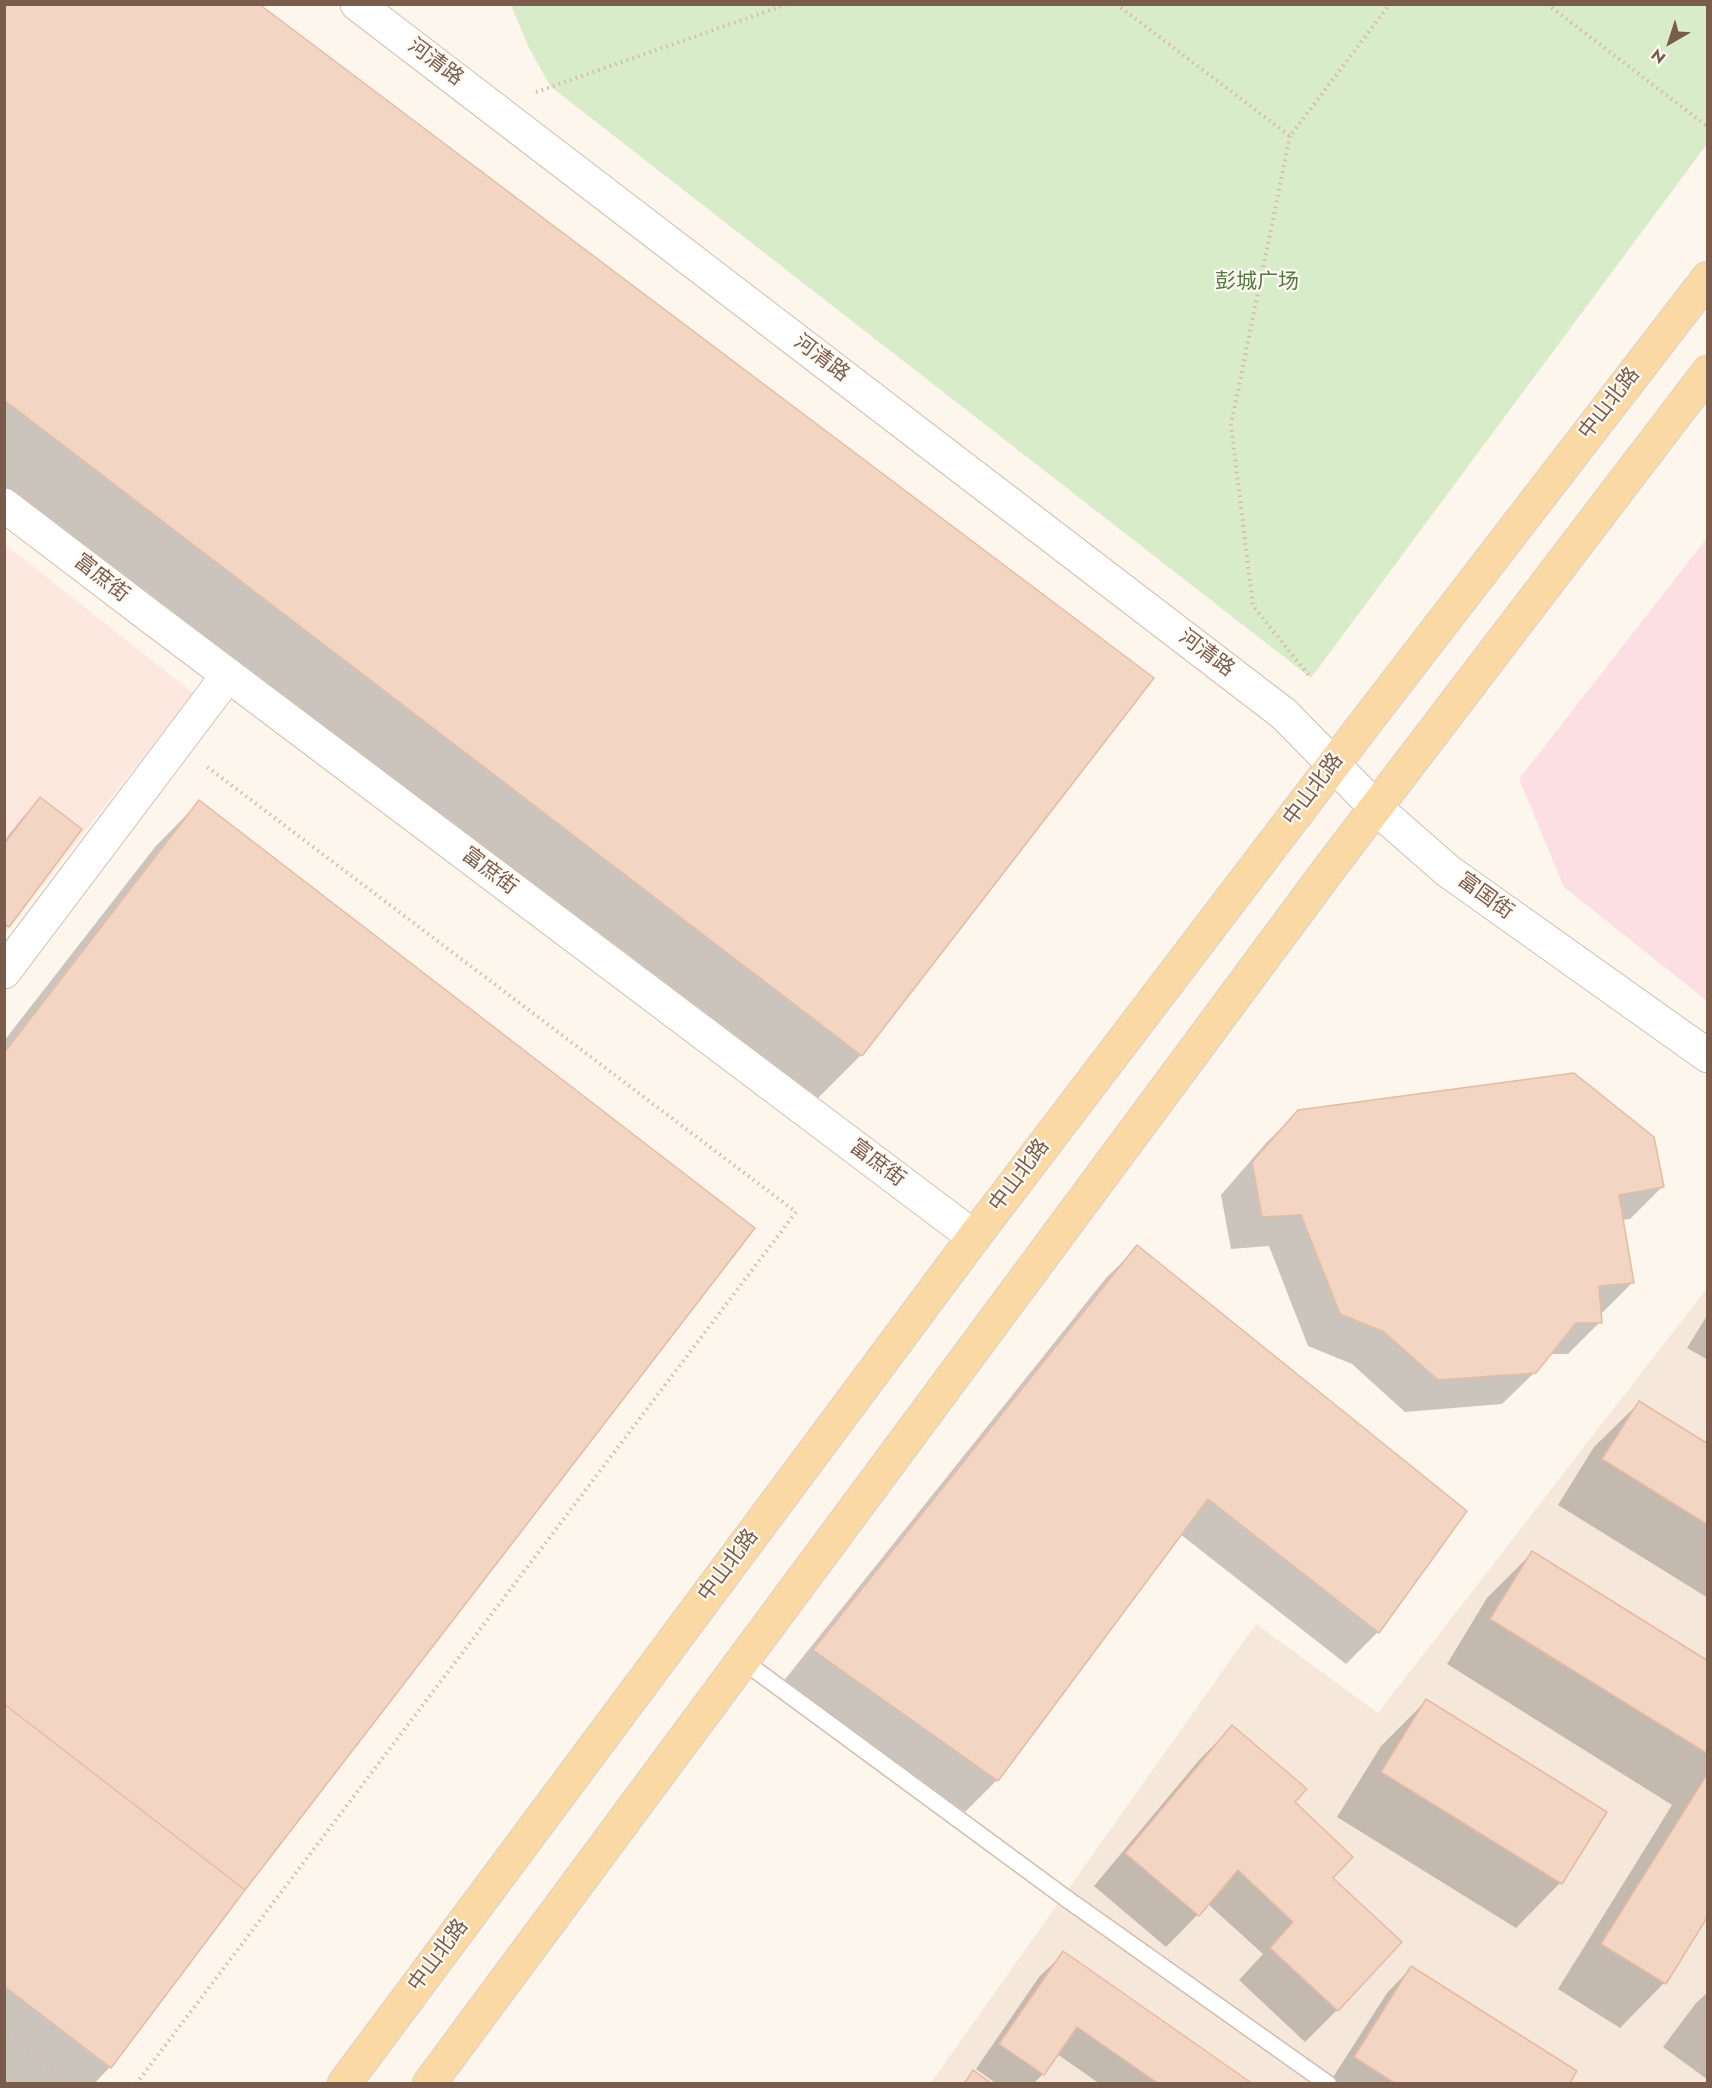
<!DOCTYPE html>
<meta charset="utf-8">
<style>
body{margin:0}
#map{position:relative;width:1712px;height:2088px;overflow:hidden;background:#fdf6ec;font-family:Jost,sans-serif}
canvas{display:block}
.frame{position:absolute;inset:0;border:6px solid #7a5c4d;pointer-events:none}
.north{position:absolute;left:1640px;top:12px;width:60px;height:60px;-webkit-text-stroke:4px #fffaf3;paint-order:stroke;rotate:219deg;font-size:16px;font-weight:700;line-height:24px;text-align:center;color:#7a5c4d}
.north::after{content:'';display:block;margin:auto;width:21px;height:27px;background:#7a5c4d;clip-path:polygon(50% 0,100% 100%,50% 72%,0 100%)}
</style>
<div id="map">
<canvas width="1712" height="2088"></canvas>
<div class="frame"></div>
<div class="north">N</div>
</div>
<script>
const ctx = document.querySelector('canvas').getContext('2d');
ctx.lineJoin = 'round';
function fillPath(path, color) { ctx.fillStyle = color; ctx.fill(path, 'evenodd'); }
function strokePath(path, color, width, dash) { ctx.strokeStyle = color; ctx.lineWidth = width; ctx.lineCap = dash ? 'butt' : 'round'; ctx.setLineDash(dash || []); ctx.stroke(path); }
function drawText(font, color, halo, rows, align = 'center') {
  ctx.font = font + ' Jost,"Noto Sans SC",sans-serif'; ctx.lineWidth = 4.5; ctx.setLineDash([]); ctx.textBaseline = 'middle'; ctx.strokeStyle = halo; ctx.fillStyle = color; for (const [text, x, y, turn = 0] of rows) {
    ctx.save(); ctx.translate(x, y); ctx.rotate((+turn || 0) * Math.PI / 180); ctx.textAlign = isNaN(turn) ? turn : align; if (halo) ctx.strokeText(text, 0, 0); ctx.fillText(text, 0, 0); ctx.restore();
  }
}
const residential = new Path2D(`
 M1707,1288V2083L930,2084L1256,1624L1378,1713Z`);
const commercial = new Path2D(`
 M5,544L193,693L5,934Z`);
const medical = new Path2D(`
 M1707,538V1001L1564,887L1519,779Z`);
const green = new Path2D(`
 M513,5H1707V144L1311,678L551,87L530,50L512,8Z`);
const shadow = new Path2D(`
 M4,4L861,1055L803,1113L4,503Z
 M40,799L8,926L4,929V841L24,816Z
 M199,802L244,1889L110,2067L94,2084H4V1041L155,847Z
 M1299,1111L1662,1187L1630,1219L1622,1220L1632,1283L1600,1315V1322L1568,1354H1549L1535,1372L1502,1404L1405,1412L1352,1364L1308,1346L1269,1246L1231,1249L1221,1195L1266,1143Z
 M1138,1247L1378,1632L1346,1664L1180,1534L997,1780L965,1812L782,1683L1106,1278Z
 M1708,1314V1360L1687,1348Z
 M1639,1403L1708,1446V1598L1558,1505L1594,1447Z
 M1532,1553L1708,1662V1914L1664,1983L1620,2028L1558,1989L1672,1805L1447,1664L1487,1598Z
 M1426,1701L1560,1883L1516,1928L1337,1817L1381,1746Z
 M1232,1727L1293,1803L1331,1878L1337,2010L1305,2042L1239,1980L1263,1954L1208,1904L1166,1947L1094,1886L1200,1759Z
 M1064,1953L1250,2084H1100L1057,2054L1043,2074L1033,2084H997L976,2069L1039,1977Z
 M1411,1968L1567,2084H1333L1330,2082L1387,1993Z
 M1708,1992V2080L1663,2047L1696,2003Z`);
const building = new Path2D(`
 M4,4H259L1154,678L862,1056L4,400Z
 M40,797L82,829L9,927L4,923V844Z
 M199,800L755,1228L245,1890L4,1704V1053Z
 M1574,1073L1654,1137L1664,1187L1619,1195L1634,1283L1599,1286L1602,1323H1576L1536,1373L1438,1380L1384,1332L1340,1314L1301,1215L1262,1217L1252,1162L1298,1110Z
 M1137,1245L1467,1511L1379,1633L1208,1499L998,1781L813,1650Z
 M1639,1401L1708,1444V1525L1602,1459Z
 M1532,1551L1708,1661V1754L1490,1619Z
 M1426,1699L1607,1812L1562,1884L1381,1772Z
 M4,1704L245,1890L111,2068L4,1986Z
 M1232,1725L1307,1789L1295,1802L1353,1857L1333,1878L1402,1942L1338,2011L1270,1948L1293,1922L1238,1870L1199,1916L1125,1853Z
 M1708,1773V1916L1666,1984L1601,1944Z
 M1063,1951L1253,2084H1159L1077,2027L1044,2075L999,2044Z
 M1411,1966L1577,2071L1569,2084H1396L1354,2057Z
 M973,2070L992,2084H964Z`);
const path = new Path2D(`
 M1116,4L1290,136L1390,4
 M1547,4L1708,127
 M536,92L788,4
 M1290,136L1231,425L1253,606L1311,678
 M4,2033L71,2084
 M136,2084L796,1212L206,766`);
const lane = new Path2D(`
 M742,1660L1067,1899L1328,2084`);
const street = new Path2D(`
 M1284,714L1376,808L1448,871L1708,1056
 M4,972L228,675`);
const secondary = new Path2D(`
 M357,4L1284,714
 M4,505L151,617L974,1237`);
const primary = new Path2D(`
 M344,2084L974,1237L1366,722L1708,278
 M429,2084L1332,865L1708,372`);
const streetNames = [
 ["河清路",435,63,37],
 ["河清路",821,359,37],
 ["中山北路",1610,404,-52],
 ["富庶街",101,579,38],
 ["河清路",1206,654,37],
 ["中山北路",1314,790,-53],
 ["富庶街",489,872,37],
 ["富国街",1485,897,36],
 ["富庶街",877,1164,37],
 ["中山北路",1020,1176,-53],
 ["中山北路",729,1566,-53],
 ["中山北路",439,1956,-53]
];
const parkNames = [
 ["彭城广场",1257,283]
];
fillPath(residential, '#f5e8da');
fillPath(commercial, '#fde8e0');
fillPath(medical, '#fbdfe3');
fillPath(green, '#d8ecc9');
fillPath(shadow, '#0003');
fillPath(building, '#f3d5c3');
strokePath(building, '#e6bba3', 1.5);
strokePath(lane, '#d1beb0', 19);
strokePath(street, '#d1beb0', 35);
strokePath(secondary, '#d6c0b0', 35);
strokePath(primary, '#dad1cd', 35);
strokePath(path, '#d9b8a5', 4, [1.5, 4.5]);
strokePath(lane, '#fff', 16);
strokePath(street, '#fff', 33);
strokePath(secondary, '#fff', 33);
strokePath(primary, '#fbd9a5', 33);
drawText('21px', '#7a5c4d', '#fffaf3', streetNames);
drawText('21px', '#537a41', '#fffaf3', parkNames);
</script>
